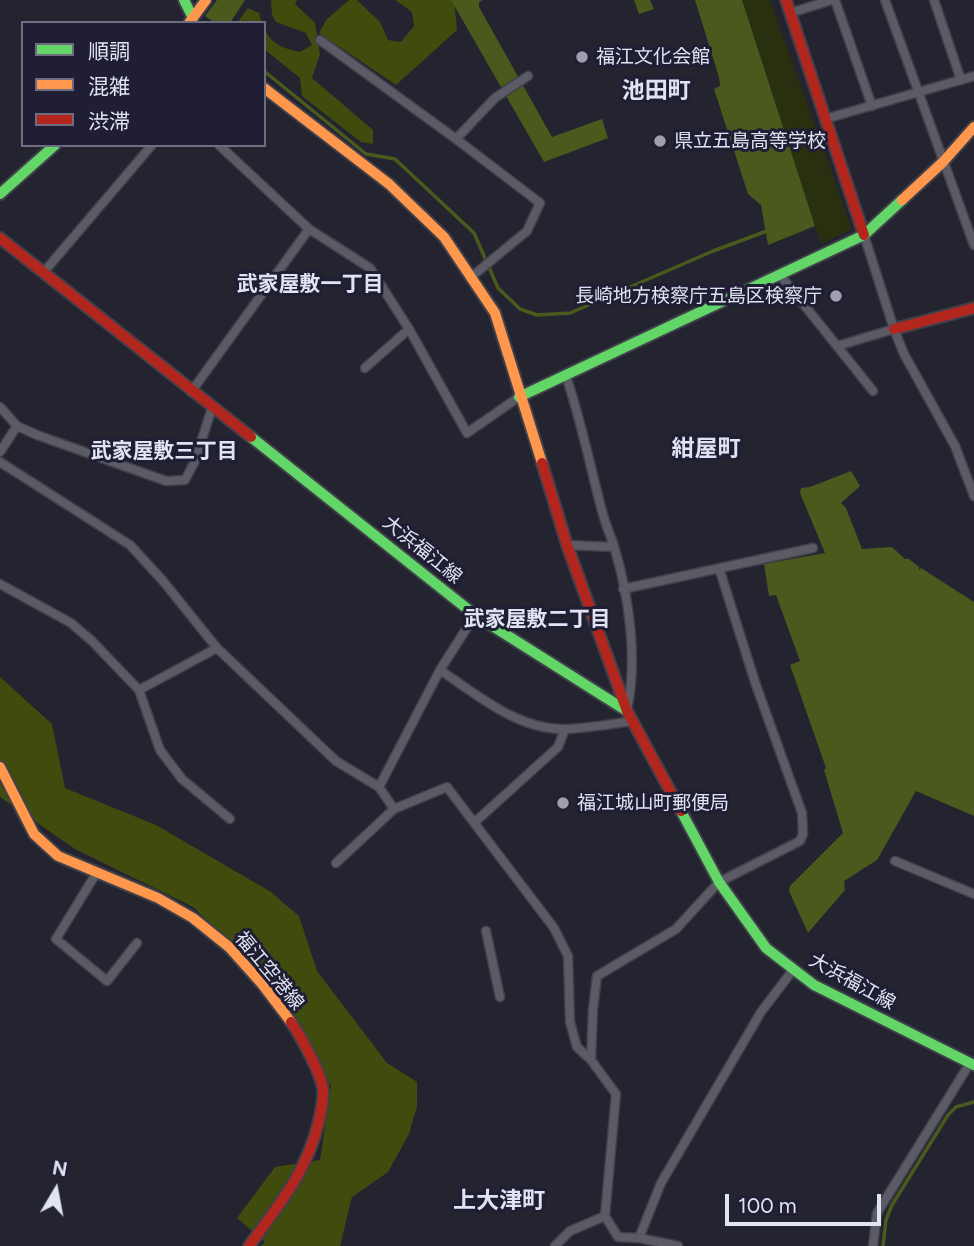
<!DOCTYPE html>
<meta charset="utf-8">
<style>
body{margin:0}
#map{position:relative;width:974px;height:1246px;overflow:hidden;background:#242330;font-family:Figtree,"Noto Sans JP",sans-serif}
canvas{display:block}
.legend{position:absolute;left:21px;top:21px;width:245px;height:126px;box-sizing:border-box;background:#1f1e35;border:2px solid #6d6c81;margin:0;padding:9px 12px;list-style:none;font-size:21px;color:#e1e2f2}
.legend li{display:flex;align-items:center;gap:14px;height:35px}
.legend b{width:35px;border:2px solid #6d6c81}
.north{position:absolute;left:21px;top:1155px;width:70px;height:70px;-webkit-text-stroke:5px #1f1e35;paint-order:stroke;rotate:10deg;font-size:19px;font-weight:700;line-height:28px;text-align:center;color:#e1e2f2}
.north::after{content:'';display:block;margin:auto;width:24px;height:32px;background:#e1e2f2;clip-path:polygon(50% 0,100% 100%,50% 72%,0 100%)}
.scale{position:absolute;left:725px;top:1194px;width:156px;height:32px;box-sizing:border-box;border:4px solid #e1e2f2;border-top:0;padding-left:9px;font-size:21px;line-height:24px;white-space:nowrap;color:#e1e2f2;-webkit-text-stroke:5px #1f1e35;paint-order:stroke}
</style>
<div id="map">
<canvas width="974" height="1246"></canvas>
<ul class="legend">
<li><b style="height:9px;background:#63d668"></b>順調</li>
<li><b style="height:9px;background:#ff974d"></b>混雑</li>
<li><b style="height:9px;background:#b3261e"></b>渋滞</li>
</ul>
<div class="north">N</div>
<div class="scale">100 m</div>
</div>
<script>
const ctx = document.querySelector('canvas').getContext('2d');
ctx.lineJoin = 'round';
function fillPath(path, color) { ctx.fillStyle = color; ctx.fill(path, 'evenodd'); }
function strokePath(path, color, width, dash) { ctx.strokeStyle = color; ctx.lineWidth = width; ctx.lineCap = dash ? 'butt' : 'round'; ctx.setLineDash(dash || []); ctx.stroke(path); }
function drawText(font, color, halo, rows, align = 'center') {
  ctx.font = font + ' Figtree,"Noto Sans JP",sans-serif'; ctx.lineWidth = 6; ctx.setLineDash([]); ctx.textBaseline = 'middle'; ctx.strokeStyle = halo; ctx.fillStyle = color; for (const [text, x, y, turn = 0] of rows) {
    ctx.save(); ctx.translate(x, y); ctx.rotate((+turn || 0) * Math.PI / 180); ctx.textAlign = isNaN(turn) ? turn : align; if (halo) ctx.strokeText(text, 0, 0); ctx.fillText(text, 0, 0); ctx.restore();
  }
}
const green = new Path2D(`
 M742,0H770L852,229L821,244Z`);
const forest = new Path2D(`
 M271,0H297L295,4L315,23L320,54L312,78L373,130V144L361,142L302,96L300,78L264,49V27C271,45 283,48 300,52L312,45L306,33L276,22L272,15Z
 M349,0H357L380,22L388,40L401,42L414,26L412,12L395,0H454L457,30L396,85L319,33L326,20Z
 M248,8L259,13L262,23H237Z
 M0,677L52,724L65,788L156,825L271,892L299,916L317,971L387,1063L417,1082V1106L409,1134L388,1172L352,1197L340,1246H261L265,1242L237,1218L275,1167L320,1160L331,1086L256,967L193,907L75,849L0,797Z`);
const water = new Path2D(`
 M217,0H245L230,23H215L205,16Z
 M451,0H483L479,2V7L552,137L602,119L608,138L544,162Z
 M634,0H650L654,9L639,14Z
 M695,0H742L815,226L768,245L761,205L748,194L714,89L720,86L719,77Z
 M851,471L860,486L841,503L846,508L862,549L892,547L905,559H909L919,567V570L921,568L974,602V816L916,791L877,860L844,881L845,890L808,933L789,891L790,886L843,833L824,770L826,768L790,665L800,661L776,595L769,596L764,564L825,553L800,493L801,488L810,487Z`);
const stream = new Path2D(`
 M264,71L366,154L395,159L474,233L498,288L520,309L537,315L570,313L713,251L767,231
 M883,1246L886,1220L892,1205L948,1115L956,1107L974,1102`);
const street = new Path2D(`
 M835,0L872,106
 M885,0L974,245
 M934,0L961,80
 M790,13L832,0
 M320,40L456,139L540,203L527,231L470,278
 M825,119L974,76
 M456,139L495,98L528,76
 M219,145L309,229L370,268L409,329L467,433L519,397
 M864,235L894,329L904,354L955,446L974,496
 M43,273L152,145
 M781,276L873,391
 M837,346L894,329
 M365,368L409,329
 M566,376C581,420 590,466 602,511C605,523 610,534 614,546C629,596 638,659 627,710
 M191,392L309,229
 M0,407L17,426L37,435L166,481L185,480L195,461L212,408
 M0,452L17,426
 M0,462L130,545L163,581L217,648L336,761L379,787L394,809
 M567,545L614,547
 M0,584L71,623L92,641L139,690L160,750L182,779L230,819
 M623,589L813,548
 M440,670C477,695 519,731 567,729C589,728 611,724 633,721
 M139,690L217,648
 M379,787L440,670L475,615
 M475,822L558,747L565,729
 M895,861L974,894
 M336,863L394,809L447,787L554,928L568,956L570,1022L577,1047L591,1060L616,1094L605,1216L618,1237L639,1238L678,1246
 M97,872L56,939L107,981L137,943
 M486,931L500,997
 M591,1060L593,1009L597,976L676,929L719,882L800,841L803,834L802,813L756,685L719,568
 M639,1238L661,1183L761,1012L793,970
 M555,1246L570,1231L605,1216
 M873,1246L877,1213L970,1063`);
const fast = new Path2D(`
 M184,0L193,18
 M0,194L55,145
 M519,397L864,235L902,200
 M251,437L475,615L627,711
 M681,811L719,882L766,948L814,985L974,1065`);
const slow = new Path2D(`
 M189,23L206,0
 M264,88L389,184L444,237L495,313L542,463
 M902,200L943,162L974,127
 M0,767L34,834L58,856L158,898L193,918L229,947L262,984L291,1022`);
const jam = new Path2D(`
 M786,0L864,235
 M0,238L251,437
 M894,329L974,308
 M542,463L567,545L627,711L681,811
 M249,1246C280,1203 306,1174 319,1121C321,1112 324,1098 323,1089C321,1073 300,1035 291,1022`);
const markers = [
 [582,57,7,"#9f9fae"],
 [660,141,7,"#9f9fae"],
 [836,296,7,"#9f9fae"],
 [563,803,7,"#9f9fae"]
];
const poiNames = [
 ["福江文化会館",596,57],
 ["県立五島高等学校",674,141],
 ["長崎地方検察庁五島区検察庁",822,296,"right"],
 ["福江城山町郵便局",577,803]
];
const streetNames = [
 ["大浜福江線",422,550,39],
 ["福江空港線",269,971,50],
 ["大浜福江線",852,982,29]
];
const neighbourhoodNames = [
 ["武家屋敷一丁目",310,285],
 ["武家屋敷三丁目",164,452],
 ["武家屋敷二丁目",537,620]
];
const quarterNames = [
 ["池田町",656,91],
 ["紺屋町",706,449],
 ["上大津町",499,1201]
];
fillPath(green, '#28300f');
fillPath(forest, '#404c0e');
fillPath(water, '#4b591c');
strokePath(stream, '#4b591c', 3.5);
strokePath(street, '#40404b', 11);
strokePath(fast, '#40404b', 14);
strokePath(slow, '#40404b', 14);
strokePath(jam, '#40404b', 14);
strokePath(street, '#5b5b66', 8);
strokePath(fast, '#63d668', 10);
strokePath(slow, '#ff974d', 10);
strokePath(jam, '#b3261e', 10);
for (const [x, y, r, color] of markers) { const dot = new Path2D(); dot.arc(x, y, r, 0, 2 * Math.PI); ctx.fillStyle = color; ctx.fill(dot); strokePath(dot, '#1f1e35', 2.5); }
drawText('19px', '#e1e2f2', '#1f1e35', poiNames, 'left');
drawText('19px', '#e1e2f2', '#1f1e35', streetNames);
drawText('bold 21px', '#e1e2f2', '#1f1e35', neighbourhoodNames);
drawText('bold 23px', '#e1e2f2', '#1f1e35', quarterNames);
</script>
